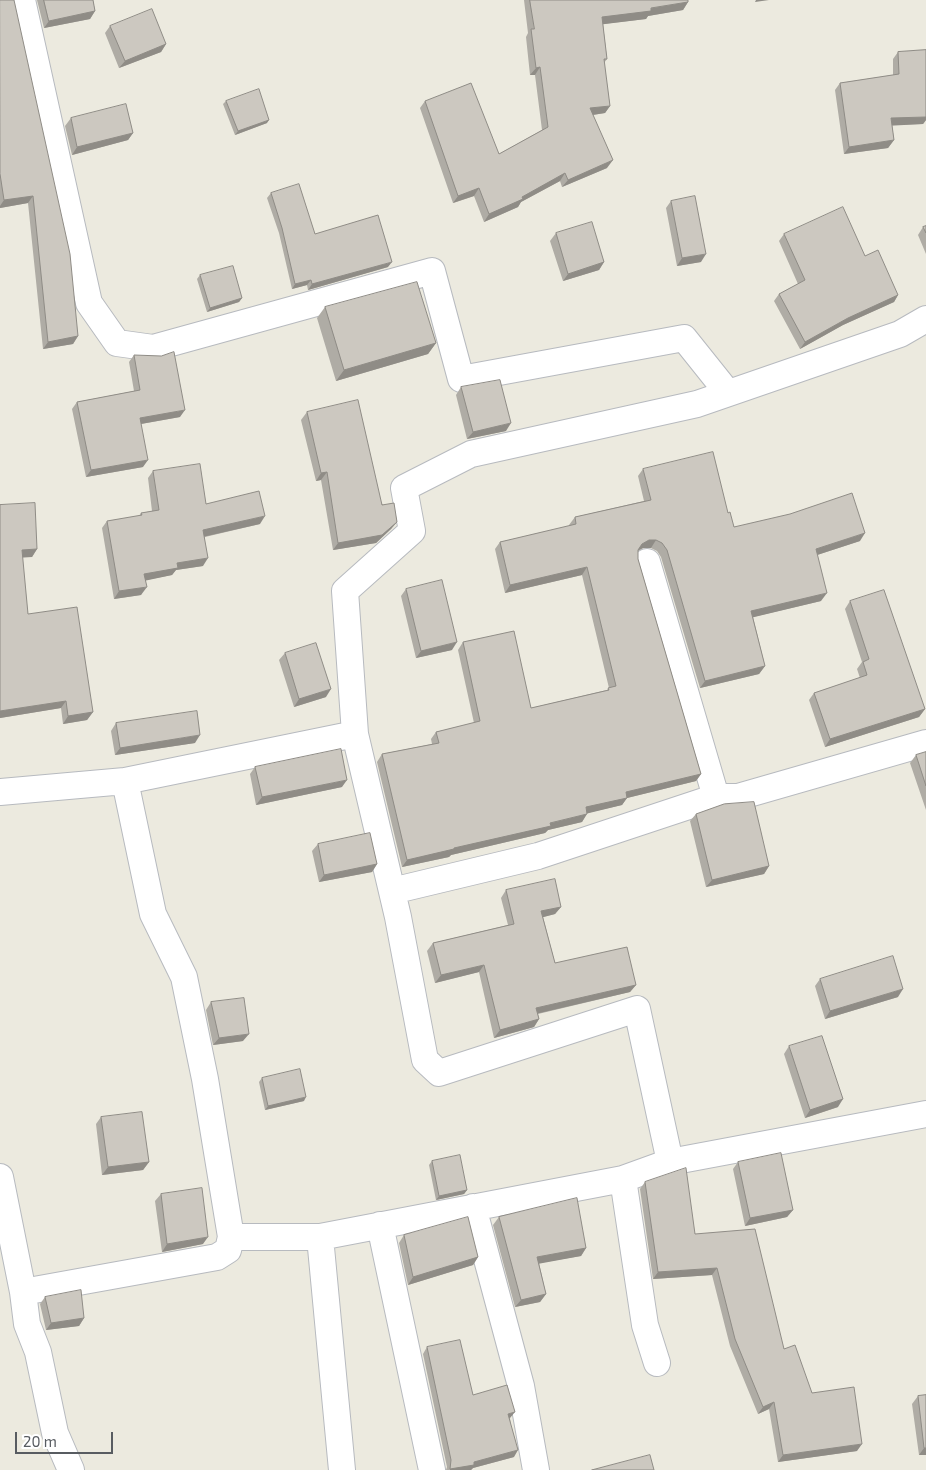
<!DOCTYPE html>
<style>
body{margin:0}
#map{position:relative;width:926px;height:1470px;overflow:hidden;background:#eceadf;font-family:"Exo 2",sans-serif}
canvas{display:block}
.scale{position:absolute;left:15px;top:1432px;width:98px;height:22px;box-sizing:border-box;border:2px solid #585c61;border-top:0;padding-left:6px;font-size:15px;line-height:18px;white-space:nowrap;color:#585c61;-webkit-text-stroke:4px #fff;paint-order:stroke}
</style>
<div id="map">
<canvas width="926" height="1470"></canvas>
<div class="scale">20 m</div>
</div>
<script>
const ctx = document.querySelector('canvas').getContext('2d');
ctx.lineJoin = 'round';
function strokePath(path, color, width, dash) { ctx.strokeStyle = color; ctx.lineWidth = width; ctx.lineCap = dash ? 'butt' : 'round'; ctx.setLineDash(dash || []); ctx.stroke(path); }
function fillPath(path, color) { ctx.fillStyle = color; ctx.fill(path, 'evenodd'); }
const minor = new Path2D(`
 M22,0L89,303L117,343L153,348L432,271L461,379L684,338L728,393
 M647,562L716,797
 M355,734L398,917L425,1060L439,1073L637,1009L670,1162
 M0,792L125,781
 M392,891L538,856L716,797H738L926,743
 M0,1177L23,1292L27,1324L38,1352L55,1433L71,1470
 M623,1179L645,1325L657,1363
 M473,1207L521,1386L536,1470
 M380,1225L432,1470
 M231,1237H320L623,1179L670,1162L926,1114
 M320,1237L342,1470
 M23,1292L217,1257L228,1250L231,1237L205,1079L184,977L153,914L125,781L355,734L345,591L412,531L404,488L471,454L697,404L900,334L926,319`);
const wall = new Path2D(`
 M0,0L78,336L73,344L43,349L28,203L0,208Z
 M37,0H93L95,11L90,19L44,28Z
 M524,0H688V2L683,10L648,16L646,19L603,24L607,59L604,63L610,106L605,113L593,115L607,168L562,187L560,181L521,202L518,207L484,222L474,196L453,203L420,108L425,101L499,154L542,130L535,75H530L526,37L528,33Z
 M110,26L166,44L161,52L119,68L105,33Z
 M926,50V120L923,124L892,125L894,140L888,148L844,154L835,90L840,83L893,75V59L898,52Z
 M226,101L267,123L235,135L223,104Z
 M71,118L133,133L128,140L72,155L65,126Z
 M271,193L315,234L388,267L308,290L307,285L292,289L279,233L267,198Z
 M671,201L701,262L677,266L666,208Z
 M926,226V254L918,235L923,227Z
 M556,233L604,262L599,270L563,281L550,241Z
 M784,234L865,256L898,295L894,302L843,325L800,349L774,301L779,294L798,284L779,241Z
 M200,275L242,298L239,302L207,312L197,279Z
 M325,307L436,343L428,354L336,381L317,318Z
 M134,355L180,417L141,424L143,467L86,477L72,409L77,402L134,391L129,362Z
 M461,387L506,431L467,439L456,395Z
 M307,412L397,522L391,529L376,543L333,550L321,480L316,481L301,420Z
 M643,469L728,513L734,527L860,541L817,555L821,601L753,617L765,666L759,674L700,688L661,557L657,551L651,548H643L638,551V559L701,774L696,781L627,798L622,805L587,813L582,822L548,830L545,833L451,855L449,857L402,867L377,762L382,754L432,744L431,739L436,732L474,723L458,650L463,642L531,708L607,690L609,688L582,575L505,593L495,549L500,542L570,526L569,525L575,517L644,501L638,476Z
 M153,471L206,504L260,524L205,537L203,566L176,570L172,575L146,580L141,595L114,599L102,528L107,521L139,516L141,513L152,511L148,478Z
 M0,505L37,549L32,557H22L28,614L93,712L87,720L63,724L61,708L0,718Z
 M406,589L452,650L416,658L401,596Z
 M850,601L925,709L919,717L825,747L809,700L814,693L860,678L857,669L862,662L845,609Z
 M285,653L326,697L294,707L279,660Z
 M116,723L195,743L115,755L111,731Z
 M926,752V810L910,763L916,755Z
 M255,767L342,787L256,805L250,774Z
 M696,814L769,866L764,874L706,887L690,821Z
 M318,844L377,864L372,872L319,882L312,851Z
 M506,890L561,907L555,914L543,917L555,963L636,985L630,992L538,1014L539,1019L534,1027L494,1038L479,972L435,983L427,951L433,943L508,925L501,898Z
 M820,979L898,997L825,1019L815,986Z
 M211,1002L243,1041L213,1045L206,1010Z
 M789,1046L838,1107L805,1118L784,1054Z
 M262,1078L304,1101L265,1110L259,1082Z
 M101,1117L149,1162L143,1170L102,1175L96,1124Z
 M432,1161L467,1190L464,1194L436,1200L429,1165Z
 M738,1162L793,1210L787,1217L745,1226L733,1169Z
 M645,1182L695,1234L784,1349L812,1393L857,1451L778,1462L769,1409L758,1414L730,1346L712,1275L653,1279L640,1189Z
 M161,1194L203,1244L162,1252L155,1201Z
 M499,1217L586,1248L581,1256L539,1263L546,1294L540,1302L515,1307L493,1225Z
 M404,1235L478,1257L473,1265L408,1285L399,1243Z
 M45,1297L84,1318L79,1326L46,1330L40,1304Z
 M427,1347L473,1395L510,1418L514,1457L473,1468L471,1470H446L447,1467L423,1354Z
 M926,1395V1455H919L912,1404L918,1396Z`);
const shadedWall = new Path2D(`
 M756,0H769L755,2Z
 M688,2L683,10L648,16L646,19L597,25L602,17Z
 M95,11L90,19L44,28L49,21Z
 M166,44L161,52L119,68L125,61Z
 M540,67L535,75H530L536,68Z
 M610,106L605,113L585,116L590,108Z
 M926,117V120L923,124L885,126L891,118Z
 M269,120L267,123L235,135L238,131Z
 M133,133L128,140L72,155L77,147Z
 M894,140L888,148L844,154L849,147Z
 M613,160L607,168L562,187L568,180Z
 M565,173L560,181L521,202L518,207L484,222L489,214Z
 M479,188L474,196L453,203L458,196Z
 M33,196L28,203L0,208V206L4,200Z
 M706,254L701,262L677,266L682,258Z
 M392,262L388,267L308,290L312,284Z
 M604,262L599,270L563,281L568,274Z
 M311,280L307,285L292,289L295,284Z
 M898,295L894,302L843,325L800,349L805,342L848,318Z
 M242,298L239,302L207,312L210,308Z
 M78,336L73,344L43,349L48,342Z
 M436,343L428,354L336,381L344,370Z
 M185,410L180,417L135,425L140,418Z
 M511,423L506,431L467,439L473,432Z
 M148,460L143,467L86,477L91,470Z
 M327,472L321,480L316,481L321,473Z
 M265,516L260,524L198,538L203,530Z
 M397,522L391,529L376,543L333,550L338,543Z
 M865,533L860,541L811,557L816,549Z
 M649,540H656L651,548H643L637,551L642,544Z
 M37,549L32,557L16,558L22,550Z
 M208,558L203,566L176,570L172,575L139,582L144,574L177,563Z
 M587,567L582,575L505,593L510,585Z
 M147,587L141,595L114,599L119,591Z
 M827,593L821,601L746,619L751,611Z
 M457,642L452,650L416,658L421,651Z
 M765,666L759,674L700,688L705,681Z
 M331,689L326,697L294,707L299,699Z
 M66,701L61,708L0,718V711Z
 M925,709L919,717L825,747L830,739Z
 M93,712L87,720L63,724L68,716Z
 M200,735L195,743L115,755L120,748Z
 M701,774L696,781L627,798L622,805L581,815L586,807L626,792Z
 M347,780L342,787L256,805L262,797Z
 M587,814L582,822L548,830L545,833L451,855L449,857L402,867L407,860Z
 M377,864L372,872L319,882L324,875Z
 M769,866L764,874L706,887L712,880Z
 M561,907L555,914L536,919L541,911Z
 M484,965L479,972L435,983L441,975Z
 M636,985L630,992L531,1015L536,1008Z
 M903,989L898,997L825,1019L830,1011Z
 M539,1019L534,1027L494,1038L500,1030Z
 M249,1034L243,1041L213,1045L219,1038Z
 M306,1097L304,1101L265,1110L268,1106Z
 M843,1099L838,1107L805,1118L810,1110Z
 M149,1162L143,1170L102,1175L108,1167Z
 M467,1190L464,1194L436,1200L439,1196Z
 M793,1210L787,1217L745,1226L750,1218Z
 M208,1237L203,1244L162,1252L167,1244Z
 M586,1248L581,1256L532,1265L537,1257Z
 M478,1257L473,1265L408,1285L413,1277Z
 M717,1268L712,1275L653,1279L658,1272Z
 M546,1294L540,1302L515,1307L521,1300Z
 M84,1318L79,1326L46,1330L51,1323Z
 M774,1402L769,1409L758,1414L763,1407Z
 M515,1412L510,1418L504,1420L508,1414Z
 M862,1444L857,1451L778,1462L783,1455Z
 M924,1448H926V1455H919Z
 M518,1450L514,1457L473,1468L471,1470H450V1469L474,1462Z`);
const building = new Path2D(`
 M0,0H14L70,254L78,336L48,342L33,196L4,200L0,174Z
 M44,0H93L95,11L49,21Z
 M530,0H688V2L651,8V11L602,17L607,59H604L610,106L590,108L613,160L568,180L565,173L522,197L523,199L489,214L479,188L458,196L425,101L471,83L499,154L548,127L540,67L536,68L531,29H534Z
 M152,9L166,44L125,61L110,26Z
 M926,50V117L891,118L894,140L849,147L840,83L899,74L898,52Z
 M259,89L269,120L238,131L226,101Z
 M126,104L133,133L77,147L71,118Z
 M299,184L315,234L378,215L392,262L312,284L311,280L295,284L282,228L271,193Z
 M695,196L706,254L682,258L671,201Z
 M843,207L865,256L878,250L898,295L848,318L805,342L779,294L805,280L784,234Z
 M592,222L604,262L568,274L556,233Z
 M926,226V233L923,227Z
 M233,266L242,298L210,308L200,275Z
 M417,282L436,343L344,370L325,307Z
 M174,352L185,410L140,418L148,460L91,470L77,402L140,390L134,355L161,356Z
 M500,380L511,423L473,432L461,387Z
 M358,400L382,505L394,503L397,522L382,535L338,543L327,472L321,473L307,412Z
 M713,452L728,513L730,512L734,527L790,514L852,493L865,533L816,549L827,593L751,611L765,666L705,681L667,550L662,543L656,540H649L642,544L638,550V559L701,774L626,792L627,798L586,807L587,814L550,823L551,826L454,848V849L407,860L382,754L439,743L436,732L480,721L463,642L514,631L531,708L609,690L608,688L616,686L587,567L510,585L500,542L576,524L575,517L651,500L643,469Z
 M200,464L206,504L259,491L265,516L203,530L208,558L177,563L178,568L144,574L147,587L119,591L107,521L142,515L141,513L159,510L153,471Z
 M35,503L37,549L22,550L28,614L77,607L93,712L68,716L66,701L0,711V505Z
 M442,580L457,642L421,651L406,589Z
 M884,590L925,709L830,739L814,693L867,675L863,662L869,659L850,601Z
 M316,643L331,689L299,699L285,653Z
 M197,711L200,735L120,748L116,723Z
 M341,749L347,780L262,797L255,767Z
 M926,752V786L916,755Z
 M754,802L769,866L712,880L696,814L724,804Z
 M370,833L377,864L324,875L318,844Z
 M555,879L561,907L541,911L555,963L627,947L636,985L536,1008L539,1019L500,1030L484,965L441,975L433,943L514,924L506,890Z
 M893,956L903,989L830,1011L820,979Z
 M244,998L249,1034L219,1038L211,1002Z
 M822,1036L843,1099L810,1110L789,1046Z
 M300,1069L306,1097L268,1106L262,1078Z
 M142,1112L149,1162L108,1167L101,1117Z
 M781,1153L793,1210L750,1218L738,1162Z
 M460,1155L467,1190L439,1196L432,1161Z
 M686,1168L695,1234L755,1229L784,1349L795,1345L812,1393L854,1387L862,1444L783,1455L774,1402L763,1407L735,1339L717,1268L658,1272L645,1182Z
 M202,1188L208,1237L167,1244L161,1194Z
 M577,1198L586,1248L537,1257L546,1294L521,1300L499,1217Z
 M468,1217L478,1257L413,1277L404,1235Z
 M81,1290L84,1318L51,1323L45,1297Z
 M460,1340L473,1395L507,1385L515,1412L508,1414L518,1450L474,1462V1465L450,1469L451,1460L427,1347Z
 M926,1395V1448H924L918,1396Z
 M650,1455L654,1470H592Z`);
strokePath(minor, '#b7babf', 28);
strokePath(minor, '#fff', 26);
fillPath(wall, '#afaca5');
fillPath(shadedWall, '#8f8c86');
fillPath(building, '#ccc8c0');
strokePath(building, '#8f8c86', 1);
</script>
